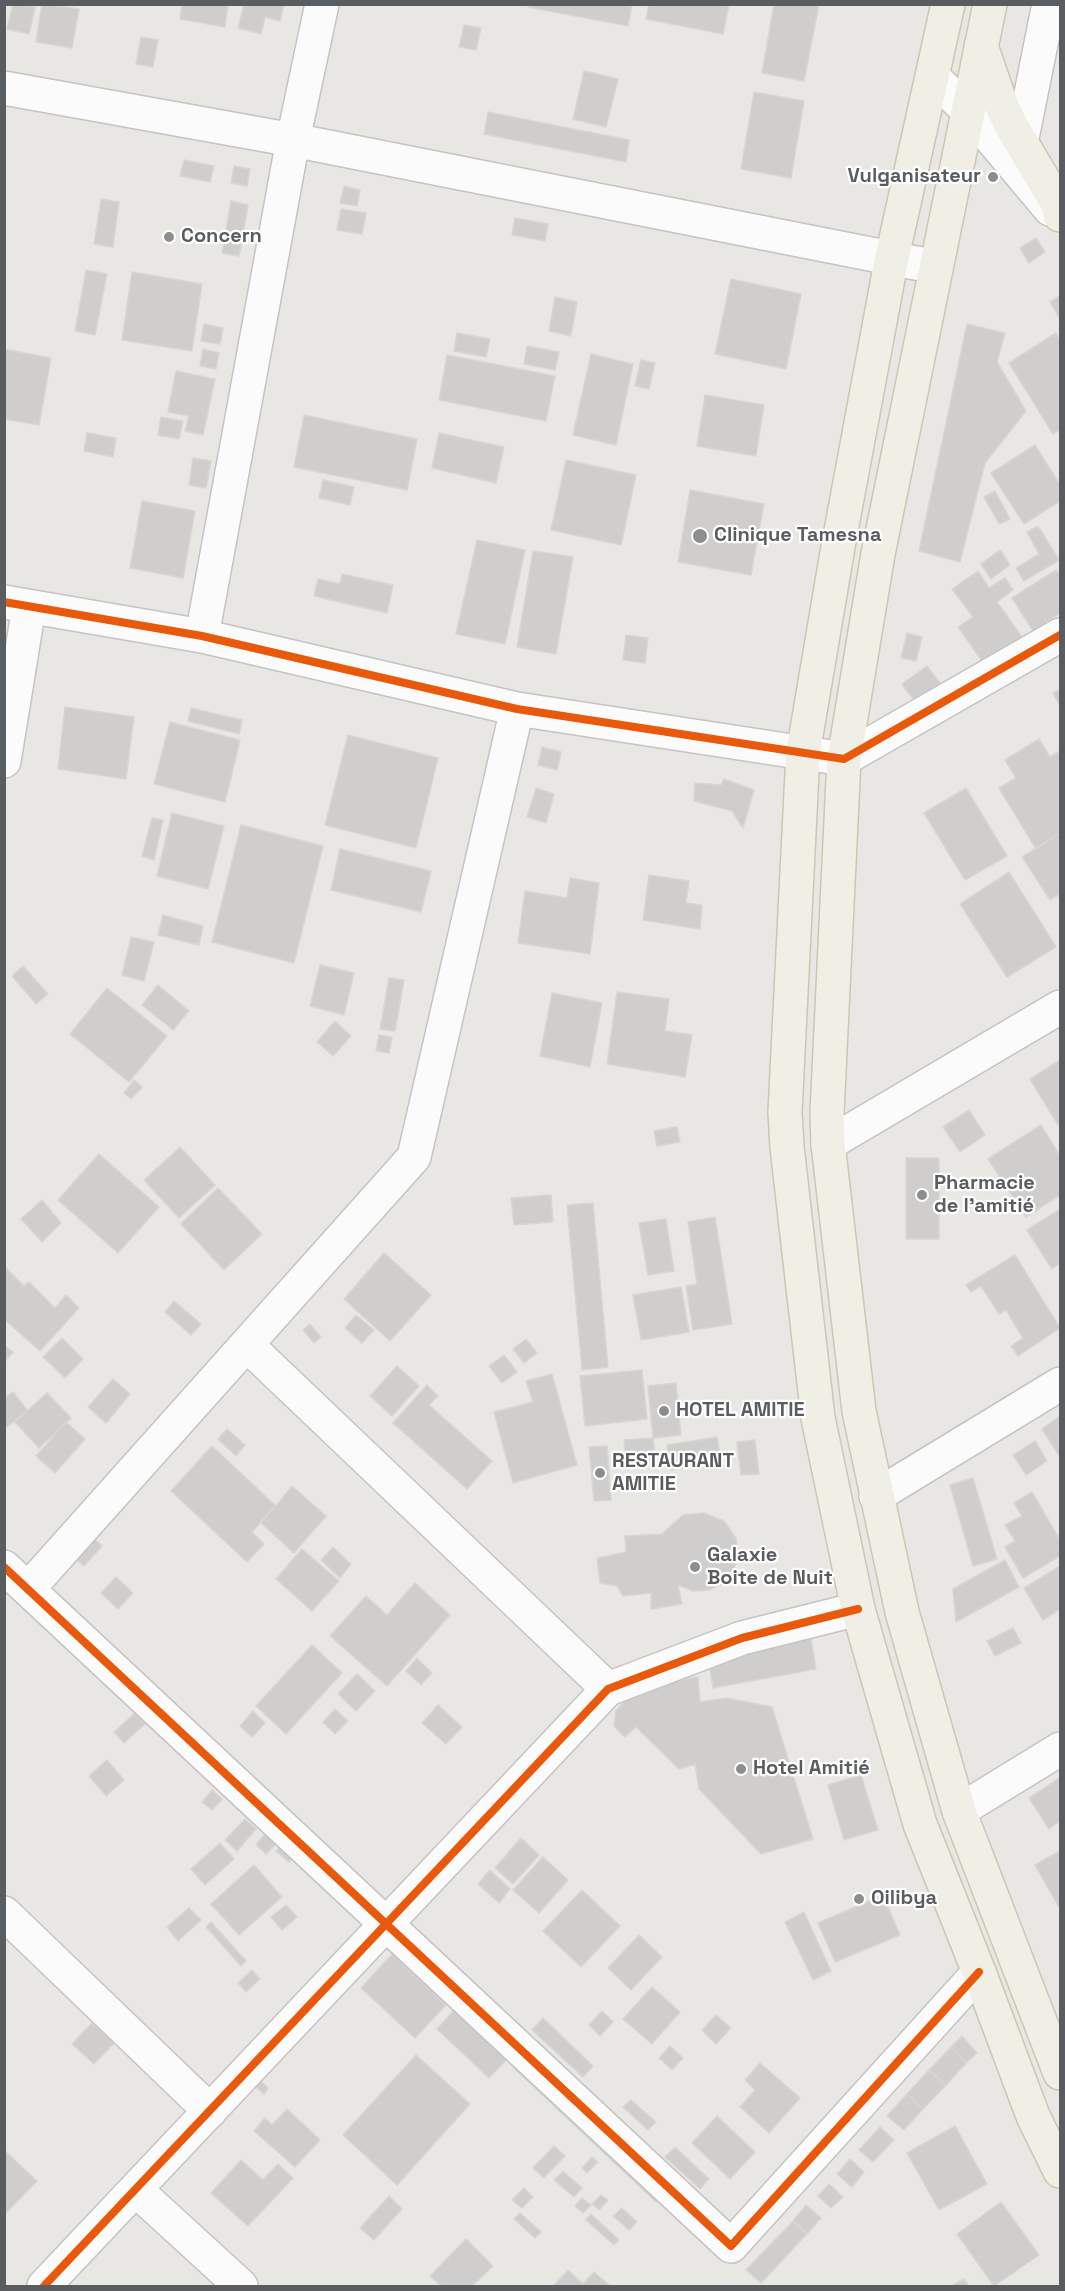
<!DOCTYPE html>
<meta charset="utf-8">
<style>
body{margin:0}
#map{position:relative;width:1065px;height:2291px;overflow:hidden;background:#e8e7e3;font-family:"Space Grotesk",sans-serif}
canvas{display:block}
.frame{position:absolute;inset:0;border:6px solid #595d60;pointer-events:none}
</style>
<div id="map">
<canvas width="1065" height="2291"></canvas>
<div class="frame"></div>
</div>
<script>
const ctx = document.querySelector('canvas').getContext('2d');
ctx.lineJoin = 'round';
function fillPath(path, color) { ctx.fillStyle = color; ctx.fill(path, 'evenodd'); }
function strokePath(path, color, width, dash) { ctx.strokeStyle = color; ctx.lineWidth = width; ctx.lineCap = dash ? 'butt' : 'round'; ctx.setLineDash(dash || []); ctx.stroke(path); }
function drawText(font, color, halo, rows, align = 'center') {
  ctx.font = font + ' "Space Grotesk",sans-serif'; ctx.lineWidth = 4.5; ctx.setLineDash([]); ctx.textBaseline = 'middle'; ctx.strokeStyle = halo; ctx.fillStyle = color; for (const [text, x, y, turn = 0] of rows) {
    ctx.save(); ctx.translate(x, y); ctx.rotate((+turn || 0) * Math.PI / 180); ctx.textAlign = isNaN(turn) ? turn : align; if (halo) ctx.strokeText(text, 0, 0); ctx.fillText(text, 0, 0); ctx.restore();
  }
}
const building = new Path2D(`
 M13,4L35,7L29,34L7,29Z
 M42,4L79,9L72,48L36,42Z
 M182,4H228L225,27L180,19Z
 M244,4H284L280,21L265,17L261,34L238,28Z
 M529,4H632L628,26L528,7Z
 M649,4H729L723,34L646,19Z
 M774,4H819L804,81L762,73Z
 M464,25L481,28L476,50L459,47Z
 M141,37L158,40L153,67L136,64Z
 M584,71L618,79L606,127L573,119Z
 M754,92L804,101L791,178L741,169Z
 M488,112L629,140L626,162L484,134Z
 M184,160L214,166L210,182L180,176Z
 M234,166L250,169L247,186L231,183Z
 M344,186L360,190L357,206L340,203Z
 M101,199L119,202L113,247L94,244Z
 M231,201L248,205L239,256L222,253Z
 M341,209L366,213L362,234L337,230Z
 M515,218L548,224L545,241L512,235Z
 M1036,238L1045,252L1029,263L1020,248Z
 M86,270L107,274L95,335L75,331Z
 M132,272L202,284L192,351L122,340Z
 M731,279L801,294L786,369L715,354Z
 M1060,296V319L1050,302Z
 M555,297L577,302L571,336L549,331Z
 M204,324L223,328L220,344L201,341Z
 M967,324L1005,333L997,362L1026,411L985,463L960,562L919,551Z
 M457,333L490,339L486,357L454,351Z
 M1056,333L1060,341V430L1053,434L1009,363Z
 M527,346L559,352L555,370L524,364Z
 M4,349L51,358L39,425L4,419Z
 M203,349L219,353L216,369L200,366Z
 M591,354L633,364L616,445L573,435Z
 M447,355L555,376L546,421L439,400Z
 M641,360L655,363L649,389L635,386Z
 M176,371L215,379L203,435L185,431L189,416L168,412Z
 M705,395L764,405L756,456L697,446Z
 M304,415L417,439L407,490L294,467Z
 M161,417L183,421L179,439L158,435Z
 M87,433L116,438L113,457L84,451Z
 M439,433L504,447L496,483L432,468Z
 M1035,445L1060,485V501L1024,524L991,473Z
 M193,458L211,461L206,488L189,485Z
 M566,460L636,475L621,545L551,530Z
 M323,480L354,487L350,505L319,498Z
 M690,490L764,504L751,575L678,562Z
 M995,491L1010,519L999,524L984,497Z
 M142,501L195,511L183,578L130,568Z
 M1038,526L1059,560L1024,581L1016,568L1039,554L1027,532Z
 M477,540L525,550L505,644L456,634Z
 M1000,550L1010,565L991,579L981,564Z
 M533,551L573,557L556,654L517,647Z
 M1056,570L1060,576V613L1033,631L1012,598Z
 M978,571L989,588L1005,578L1013,590L997,602L1022,637L984,664L958,627L973,617L952,589Z
 M342,574L393,585L387,613L314,596L318,579L340,584Z
 M907,633L922,637L916,661L901,658Z
 M626,635L648,638L645,663L623,660Z
 M927,666L947,692L922,711L902,684Z
 M1060,689V706L1053,693Z
 M65,707L134,717L126,779L58,769Z
 M191,708L242,720L239,734L188,721Z
 M170,722L240,740L225,802L154,784Z
 M348,735L438,758L416,848L325,825Z
 M1039,739L1050,757L1060,751V833L1036,849L999,788L1016,778L1005,760Z
 M542,747L561,752L557,770L538,765Z
 M724,779L754,790L743,828L732,811L694,801L695,783L721,785Z
 M536,788L554,794L546,823L527,817Z
 M966,788L1007,856L965,880L924,813Z
 M172,813L224,826L208,889L157,876Z
 M152,818L163,820L154,860L142,856Z
 M241,825L323,846L294,963L212,942Z
 M1060,833V894L1050,900L1022,857Z
 M340,849L431,871L421,912L331,890Z
 M1009,872L1056,947L1007,977L960,904Z
 M649,875L689,881L686,903L702,905L700,929L643,920Z
 M570,878L599,883L590,954L518,943L525,891L567,898Z
 M163,915L203,926L199,945L158,935Z
 M131,937L154,942L144,981L122,975Z
 M320,965L354,973L344,1015L310,1006Z
 M23,966L48,994L36,1004L12,976Z
 M389,978L404,980L395,1031L380,1029Z
 M158,985L189,1011L173,1030L142,1005Z
 M107,988L167,1036L129,1082L70,1034Z
 M617,992L669,999L665,1031L692,1035L685,1077L607,1064Z
 M552,993L602,1003L590,1067L540,1056Z
 M335,1021L351,1036L333,1056L317,1042Z
 M379,1035L392,1037L389,1053L376,1051Z
 M1060,1060V1123L1058,1125L1030,1079Z
 M134,1080L142,1087L131,1099L124,1093Z
 M969,1110L985,1135L960,1152L943,1127Z
 M1041,1125L1060,1156V1195L1026,1217L988,1159Z
 M677,1127L680,1142L657,1146L654,1131Z
 M180,1147L215,1185L179,1218L144,1180Z
 M99,1154L159,1207L118,1253L58,1200Z
 M906,1158H939V1239H906Z
 M218,1188L262,1234L224,1270L181,1224Z
 M551,1195L553,1222L514,1225L511,1198Z
 M42,1200L61,1223L42,1242L21,1219Z
 M593,1203L608,1367L582,1370L567,1205Z
 M1060,1209V1263L1052,1269L1027,1230Z
 M715,1217L732,1324L693,1330L686,1286L697,1284L688,1222Z
 M666,1219L674,1271L648,1275L639,1223Z
 M384,1253L431,1295L390,1341L344,1299Z
 M1015,1255L1060,1328L1018,1356L1011,1346L1023,1338L1006,1310L999,1314L981,1286L971,1292L966,1285Z
 M4,1266L24,1286L29,1282L55,1308L66,1295L79,1308L40,1351L4,1319Z
 M681,1287L689,1332L641,1340L633,1295Z
 M174,1301L201,1324L191,1335L165,1312Z
 M356,1315L374,1330L362,1343L345,1328Z
 M310,1324L321,1337L314,1343L303,1330Z
 M62,1338L83,1359L65,1378L43,1357Z
 M526,1339L537,1353L524,1363L513,1349Z
 M4,1345L13,1352L4,1362Z
 M504,1355L517,1372L502,1383L489,1366Z
 M397,1366L419,1386L392,1416L370,1396Z
 M642,1370L647,1419L585,1426L580,1376Z
 M552,1374L577,1465L513,1483L494,1412L533,1402L526,1381Z
 M113,1379L130,1394L106,1423L88,1407Z
 M676,1383L681,1435L653,1438L648,1386Z
 M427,1385L438,1396L429,1405L492,1461L467,1489L393,1423Z
 M13,1392L28,1411L4,1429V1398Z
 M47,1393L71,1418L39,1448L15,1422Z
 M1060,1416V1457L1042,1429Z
 M66,1422L85,1439L55,1473L36,1456Z
 M227,1429L245,1445L236,1456L218,1439Z
 M717,1437L721,1462L671,1470L667,1445Z
 M653,1438L656,1463L626,1466L624,1440Z
 M755,1440L759,1474L741,1475L737,1442Z
 M1035,1441L1047,1461L1026,1475L1013,1455Z
 M212,1446L276,1506L252,1532L264,1544L247,1562L171,1491Z
 M607,1446L611,1500L594,1501L589,1447Z
 M973,1478L997,1559L973,1566L950,1485Z
 M292,1486L326,1516L294,1553L260,1522L276,1506Z
 M1032,1492L1060,1540V1556L1023,1578L1005,1547L1015,1541L1005,1525L1022,1516L1014,1503Z
 M704,1513L724,1521L736,1538L738,1555L734,1570L724,1583L709,1590L693,1591L678,1585L682,1604L651,1609V1593L623,1596L617,1586L600,1583L597,1558L626,1552L625,1536L662,1534L683,1515Z
 M90,1535L102,1546L84,1566L72,1555Z
 M333,1547L351,1564L340,1578L321,1560Z
 M302,1549L339,1581L312,1611L276,1579Z
 M1005,1560L1019,1587L956,1622L953,1589Z
 M1060,1566V1609L1043,1620L1024,1588Z
 M116,1577L133,1593L118,1609L101,1593Z
 M415,1583L450,1615L387,1686L330,1636L366,1596L387,1615Z
 M1013,1628L1021,1643L995,1656L987,1641Z
 M811,1639L816,1669L713,1688L708,1658Z
 M312,1645L342,1673L286,1734L256,1706Z
 M417,1658L432,1673L421,1685L406,1671Z
 M357,1674L375,1691L356,1711L338,1694Z
 M698,1677L700,1702L727,1698L772,1707L813,1839L761,1854L699,1789L695,1764L679,1769L636,1727L625,1737L614,1726L616,1711L637,1686Z
 M438,1705L462,1727L446,1744L422,1723Z
 M335,1709L348,1721L335,1734L323,1722Z
 M253,1711L265,1723L252,1737L240,1726Z
 M135,1713L145,1724L124,1743L114,1732Z
 M107,1760L124,1780L106,1796L89,1776Z
 M861,1775L878,1830L844,1840L828,1785Z
 M1060,1778V1821L1049,1829L1029,1798Z
 M212,1790L222,1799L212,1810L202,1802Z
 M245,1819L256,1829L237,1851L225,1840Z
 M265,1834L276,1844L266,1854L256,1845Z
 M521,1838L539,1855L513,1884L495,1868Z
 M220,1843L234,1859L205,1885L191,1869Z
 M281,1846L293,1857L289,1862L276,1851Z
 M1060,1851V1909L1035,1865Z
 M543,1857L568,1880L539,1913L513,1890Z
 M254,1865L282,1897L239,1935L211,1904Z
 M490,1870L510,1889L499,1903L478,1884Z
 M582,1890L620,1926L581,1967L543,1931Z
 M883,1895L900,1935L835,1962L818,1923Z
 M286,1905L297,1917L282,1930L271,1917Z
 M189,1908L201,1920L178,1941L167,1927Z
 M804,1912L831,1971L813,1980L785,1922Z
 M211,1922L246,1961L241,1966L206,1927Z
 M639,1935L662,1957L631,1990L608,1968Z
 M392,1954L446,2005L415,2038L361,1988Z
 M252,1970L260,1979L246,1992L238,1983Z
 M652,1987L680,2012L652,2044L623,2019Z
 M457,2007L510,2056L489,2078L437,2029Z
 M602,2011L613,2022L600,2036L589,2025Z
 M716,2015L731,2028L716,2044L702,2030Z
 M543,2018L593,2066L583,2077L532,2030Z
 M92,2023L114,2043L94,2064L72,2044Z
 M962,2036L977,2053L966,2063L951,2047Z
 M670,2046L683,2058L672,2070L659,2058Z
 M951,2047L966,2063L946,2085L929,2070Z
 M416,2055L470,2104L397,2185L343,2135Z
 M521,2060L663,2194L656,2202L514,2068Z
 M760,2063L800,2098L769,2133L740,2107L755,2090L745,2080Z
 M929,2070L946,2085L923,2109L907,2094Z
 M256,2076L268,2088L264,2094L250,2082Z
 M907,2094L923,2109L904,2130L887,2116Z
 M631,2100L656,2122L648,2130L623,2107Z
 M287,2109L320,2140L295,2167L254,2131L265,2118L272,2125Z
 M717,2116L755,2152L730,2179L692,2143Z
 M955,2126L987,2184L939,2210L907,2153Z
 M880,2127L894,2140L873,2162L859,2150Z
 M554,2146L565,2156L544,2178L533,2168Z
 M675,2147L709,2179L700,2189L665,2157Z
 M4,2150L37,2181L4,2215Z
 M592,2157L598,2162L587,2173L582,2168Z
 M850,2159L864,2172L852,2187L837,2174Z
 M241,2160L263,2180L278,2164L293,2178L248,2226L211,2193Z
 M563,2171L582,2188L574,2197L554,2180Z
 M829,2184L843,2197L831,2208L818,2196Z
 M524,2188L533,2197L522,2208L512,2200Z
 M601,2195L608,2200L599,2210L592,2204Z
 M389,2196L402,2209L374,2240L360,2228Z
 M582,2198L591,2205L583,2213L575,2206Z
 M1001,2202L1039,2255L994,2286L957,2234Z
 M806,2205L821,2218L807,2234L793,2221Z
 M622,2208L637,2222L629,2230L613,2216Z
 M520,2213L541,2232L535,2238L514,2219Z
 M591,2214L619,2240L614,2245L586,2220Z
 M793,2221L807,2234L761,2283L746,2270Z
 M466,2239L493,2266L472,2286H441L430,2276Z
 M568,2270L583,2284L594,2272L610,2286H553Z
 M964,2279L969,2286H951Z`);
const minor = new Path2D(`
 M4,88L293,140L936,267
 M1021,143L1049,4
 M4,602L202,636L517,709L844,759L1060,635
 M202,636L293,140L322,4
 M4,761L29,607
 M828,1144L1060,1007
 M247,1345L608,1689
 M876,1496L1060,1384
 M4,1567L731,2246L979,1972
 M28,1589L414,1157L517,709
 M959,1811L1060,1749
 M4,1913L210,2111
 M136,2190L241,2286
 M44,2286L608,1689L742,1638L858,1609`);
const tertiary = new Path2D(`
 M933,77L968,111L1050,209`);
const primary = new Path2D(`
 M948,4L892,257L838,547L803,753L785,1112L787,1147L818,1418L858,1609L920,1824L979,1972L1033,2116L1060,2171
 M990,4L878,554L844,759L827,1113L828,1144L859,1411L902,1612L959,1811L1060,2073
 M981,46L1001,104L1012,127L1059,206L1060,215`);
const cycleway = new Path2D(`
 M4,602L202,636L517,709L844,759L1060,635
 M4,1567L731,2246L979,1972
 M44,2286L608,1689L742,1638L858,1609`);
const markers = [
 [993,177,6,"#8b8d8e"],
 [169,237,6,"#8b8d8e"],
 [700,536,8,"#8b8d8e"],
 [922,1195,6,"#8b8d8e"],
 [664,1411,6,"#8b8d8e"],
 [600,1473,6,"#8b8d8e"],
 [695,1567,6,"#8b8d8e"],
 [741,1769,6,"#8b8d8e"],
 [859,1899,6,"#8b8d8e"]
];
const poiNames = [
 ["Vulganisateur",981,177,"right"],
 ["Concern",181,237],
 ["Clinique Tamesna",714,536],
 ["Pharmacie",934,1184],
 ["de l'amitié",934,1207],
 ["HOTEL AMITIE",676,1411],
 ["RESTAURANT",612,1462],
 ["AMITIE",612,1485],
 ["Galaxie",707,1556],
 ["Boite de Nuit",707,1579],
 ["Hotel Amitié",753,1769],
 ["Oilibya",871,1899]
];
fillPath(building, '#cfcecc');
strokePath(building, '#d8d6d2', 1.5);
strokePath(minor, '#c4c4c4', 36);
strokePath(tertiary, '#c4c4c4', 36);
strokePath(primary, '#cfc5b2', 36);
strokePath(minor, '#fcfbfb', 33);
strokePath(tertiary, '#fcfbfb', 33);
strokePath(primary, '#f0efe6', 33);
strokePath(cycleway, '#e8590c', 8);
for (const [x, y, r, color] of markers) { const dot = new Path2D(); dot.arc(x, y, r, 0, 2 * Math.PI); ctx.fillStyle = color; ctx.fill(dot); strokePath(dot, '#fff', 2); }
drawText('bold 20px', '#595d60', '#fff', poiNames, 'left');
</script>
